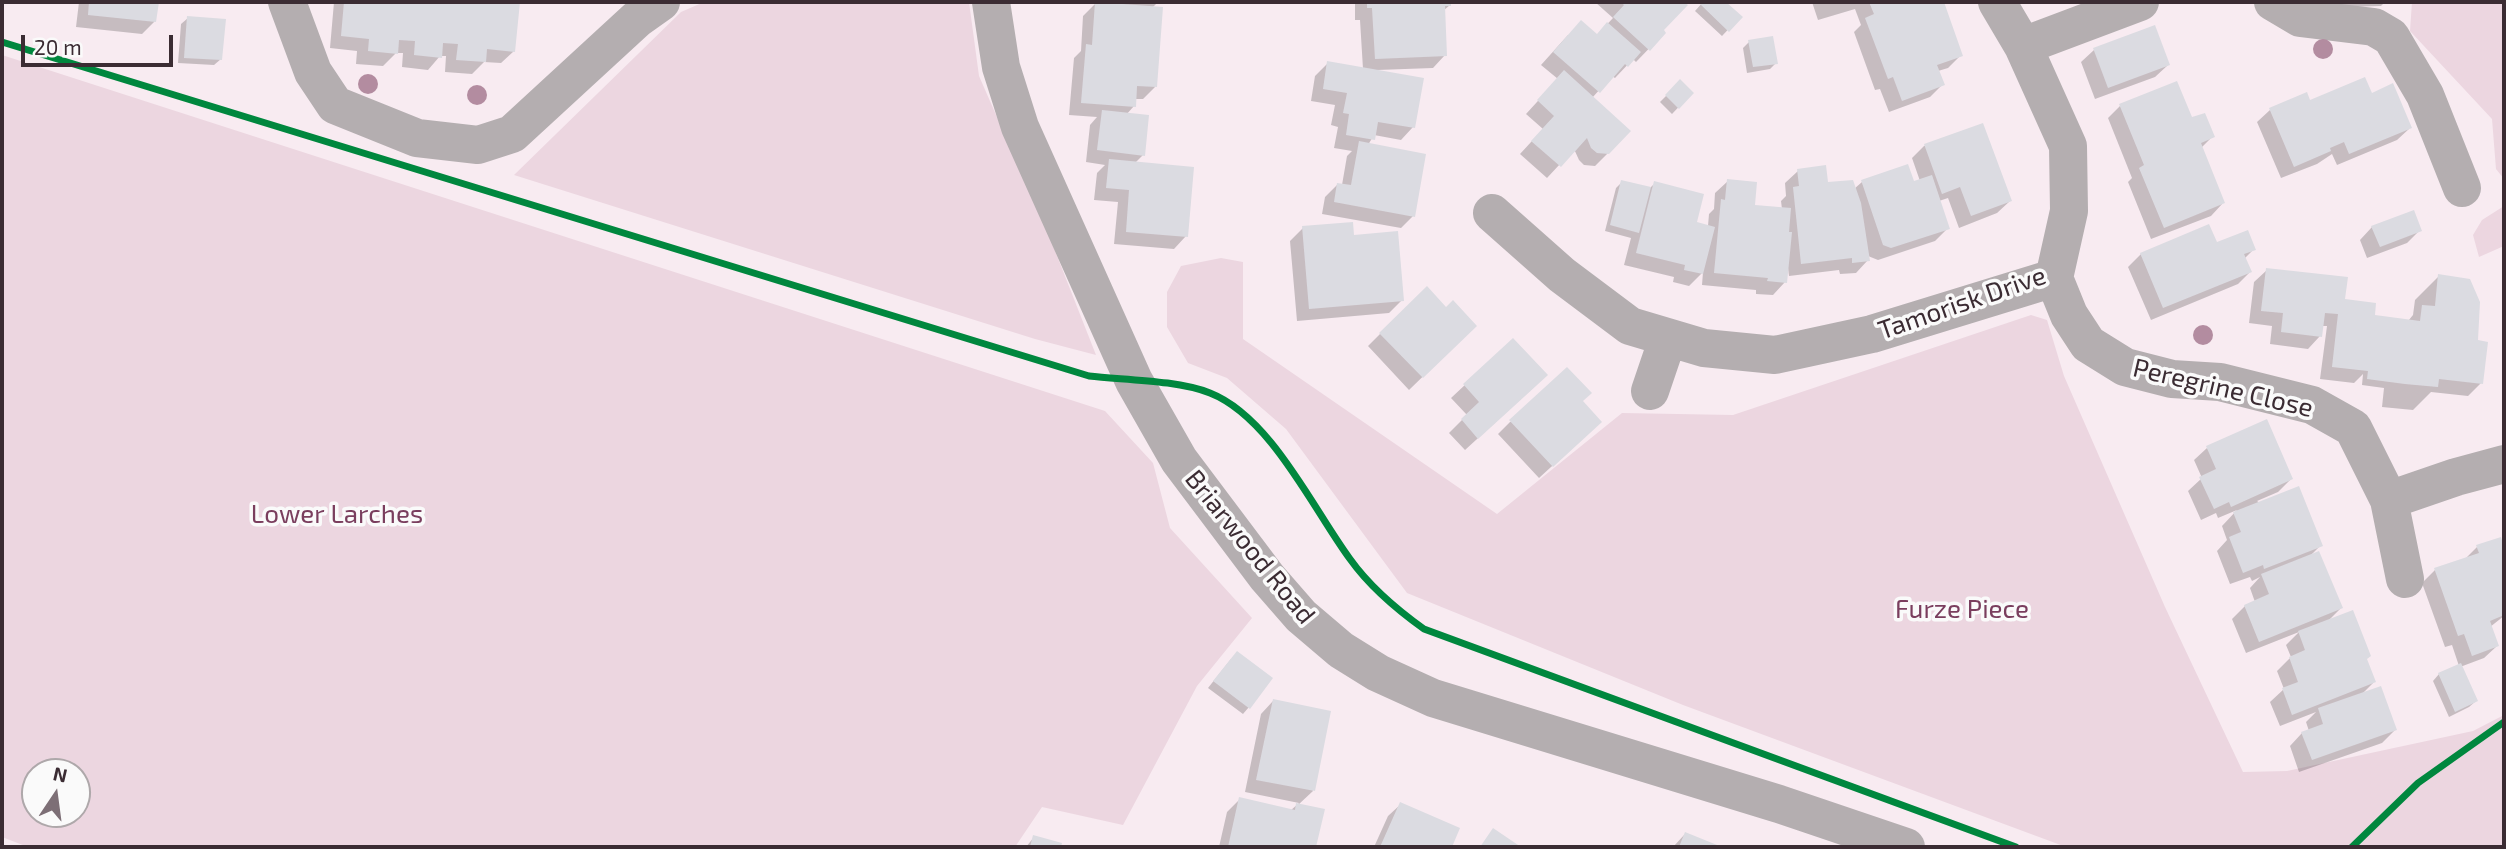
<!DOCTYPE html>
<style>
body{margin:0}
#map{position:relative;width:2506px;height:849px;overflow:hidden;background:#f8ebf1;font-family:"Exo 2",sans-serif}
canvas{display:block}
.frame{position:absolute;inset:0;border:4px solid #3b2c33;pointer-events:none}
.north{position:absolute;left:21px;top:758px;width:70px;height:70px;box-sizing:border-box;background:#fafafa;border:2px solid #aea8aa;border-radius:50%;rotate:13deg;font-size:19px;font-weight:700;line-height:28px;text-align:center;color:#3b2c33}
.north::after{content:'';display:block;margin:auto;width:24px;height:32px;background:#7d6f76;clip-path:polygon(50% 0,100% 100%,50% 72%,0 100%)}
.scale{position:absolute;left:21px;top:35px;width:152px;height:32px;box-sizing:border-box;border:4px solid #3b2c33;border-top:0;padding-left:9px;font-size:21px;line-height:24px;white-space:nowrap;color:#3b2c33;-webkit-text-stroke:5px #fafafa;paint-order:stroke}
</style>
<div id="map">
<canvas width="2506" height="849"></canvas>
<div class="frame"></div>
<div class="north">N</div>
<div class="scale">20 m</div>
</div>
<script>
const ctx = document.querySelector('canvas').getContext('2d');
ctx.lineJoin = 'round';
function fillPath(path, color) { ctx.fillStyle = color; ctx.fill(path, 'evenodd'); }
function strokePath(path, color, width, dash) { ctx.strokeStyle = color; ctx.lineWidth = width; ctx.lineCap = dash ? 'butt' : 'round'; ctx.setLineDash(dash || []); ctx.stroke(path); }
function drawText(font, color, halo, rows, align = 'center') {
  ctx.font = font + ' "Exo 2",sans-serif'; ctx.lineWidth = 7; ctx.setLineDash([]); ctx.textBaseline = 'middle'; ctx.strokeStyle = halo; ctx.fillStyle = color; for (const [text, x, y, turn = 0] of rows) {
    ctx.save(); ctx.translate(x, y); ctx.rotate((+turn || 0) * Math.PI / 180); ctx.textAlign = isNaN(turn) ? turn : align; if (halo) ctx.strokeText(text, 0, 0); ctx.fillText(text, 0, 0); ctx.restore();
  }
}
const green = new Path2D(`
 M704,2H969L979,76L1050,238L1096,355L1035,339L514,175L681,12Z
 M2412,2H2504V179L2496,169L2492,119L2410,31Z
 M2,55L1105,411L1153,463L1170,528L1252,618L1197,686L1123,825L1042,807L1015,847H28L2,837ZM77,772V814H35V772Z
 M2504,206V246L2479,257L2473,235L2482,220Z
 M1221,258L1243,262V339L1497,514L1622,413L1733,415L2031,315L2047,320L2064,376L2165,607L2243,772L2287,771L2473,731L2504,715V847H2066L1683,705L1407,593L1286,429L1227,378L1188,363L1167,327V292L1181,266Z`);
const shadow = new Path2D(`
 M79,2H157L155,21L142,34L76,27Z
 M334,2H518L514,51L501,63L484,62L472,74L445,72L446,56H440L428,70L402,67L403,53H396L383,66L356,64L357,51L330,48Z
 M1097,2H1158L1152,8L1155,87L1143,99H1135L1134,106L1126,115L1143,155L1135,163L1186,236L1174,249L1114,244L1118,202L1094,200L1097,173L1105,165L1086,162L1090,125L1097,117L1069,115L1074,58L1081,51L1083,16Z
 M1357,2H1450V5L1443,11L1445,55L1433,68L1377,70L1413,127L1401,140L1374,135L1368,145L1413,216L1401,228L1322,214L1325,197L1337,185H1342L1347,156L1352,151L1334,148L1338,127L1331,125L1335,105L1311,101L1315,76L1328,63L1363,69L1360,20H1355V4Z
 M1595,2H1682L1686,6L1662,30L1664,33L1636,62L1633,59L1615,78L1612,76L1592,98L1608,153L1595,166L1584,165L1579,160L1574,149L1547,178L1520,154L1543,129L1526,114L1558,79L1541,65L1568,35L1596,36L1613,18Z
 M1703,2H1723L1740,17L1722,36L1695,11Z
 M1812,2H1942L1961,55L1948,68L1938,71L1943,84L1930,97L1889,112L1880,89L1875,90L1854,32L1861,25L1855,9L1818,20Z
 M2309,2H2385L2381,6L2310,8Z
 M188,18L221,59L214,65L178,63L181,24Z
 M2154,28L2168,65L2155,77L2095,99L2081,62L2094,50Z
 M1749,42L1776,63L1770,69L1747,73L1743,48Z
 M1680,82L1692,93L1672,114L1660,102Z
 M2306,94L2309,103L2371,95L2410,128L2397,140L2337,165L2332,154L2317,164L2281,178L2257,122L2270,110Z
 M2120,106L2191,120L2212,137L2201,148L2223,203L2211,216L2151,239L2128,182L2132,178L2108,118Z
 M1982,125L2010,201L1997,213L1959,228L1948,198L1939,201L1948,228L1935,241L1878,260L1868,256V260L1856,273L1840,274L1839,270L1789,276L1788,268L1785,282L1773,295L1756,294V290L1702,285L1703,272L1689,286L1673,282L1674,277L1624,265L1631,238L1605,231L1616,188L1622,182L1650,188L1655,183L1694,223L1708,226L1709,214L1714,209L1715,193L1728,181L1753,206L1782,209L1781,201L1786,196L1785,183L1798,171L1827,184L1854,189L1862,182L1913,184L1920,181L1912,158L1924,146Z
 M2372,227L2420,230L2407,243L2367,258L2360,240Z
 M1303,228L1352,236L1402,300L1389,313L1297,321L1290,241Z
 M2216,244L2254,249L2244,259L2250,272L2238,284L2151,320L2128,267L2141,254Z
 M2267,270L2343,301L2372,321H2408L2413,315L2415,300L2439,276L2476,339L2481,383L2468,396L2431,392L2413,410L2382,407L2384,388L2362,385L2363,374L2354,383L2320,379L2327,326H2322L2320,336L2308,349L2270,344L2272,326L2249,323L2254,282Z
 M1475,326L1409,390L1368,346L1380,334Z
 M1513,340L1533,388L1465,450L1449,433L1467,415L1451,398Z
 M1581,401L1587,434L1539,478L1498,434L1510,422Z
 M2207,448L2291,479L2278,492L2257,501L2321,545L2310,556L2341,608L2328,621L2365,659L2374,682L2362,694L2395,730L2382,743L2299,772L2290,746L2302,733L2309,731L2306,722L2316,712L2280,726L2270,702L2284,689L2277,671L2291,657L2286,645L2299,632L2246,653L2232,619L2245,606L2255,602L2250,588L2260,577L2252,581L2250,577L2230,584L2217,551L2227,540L2222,526L2237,510L2218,518L2216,513L2201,520L2188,491L2202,478L2194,460Z
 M2500,539L2504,552V616L2490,627L2497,646L2484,658L2460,667L2476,701L2469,707L2449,717L2433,681L2439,674L2459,666L2452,645L2445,647L2422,583L2435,570L2464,560L2477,547Z
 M1231,659L1249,707L1243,714L1208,688Z
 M1273,701L1313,791L1298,805L1323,811L1315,847H1219L1227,812L1240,799L1290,811L1299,803L1245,792L1261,714Z
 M1401,804L1458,829L1450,847H1374L1388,816Z
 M1685,834L1718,847H1673Z
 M1034,837L1059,845V847H1026Z`);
const building = new Path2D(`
 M89,2H159L156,22L88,15Z
 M344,2H520L515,52L487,49L486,62L456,60L458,44L443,43L442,58L414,55L415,41L399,40L398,54L368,51L369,39L341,36Z
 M1095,2L1163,7L1157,87L1137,86L1136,107L1081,103L1086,44L1092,45Z
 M1367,2H1451V6H1445L1447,56L1375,59L1372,8H1367Z
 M1621,2H1684L1688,5L1664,30L1666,33L1650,51L1613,17L1624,5Z
 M1701,2H1726L1743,17L1729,32L1700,4Z
 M1869,2H1944L1963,56L1937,65L1945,85L1902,101L1893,77L1888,79L1865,18L1874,14Z
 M187,16L226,19L222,60L184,58Z
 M1581,20L1597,34L1607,22L1641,52L1628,67L1625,64L1600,93L1553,52Z
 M2155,25L2170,65L2108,88L2093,48Z
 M1773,36L1778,64L1753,67L1748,40Z
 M1327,61L1424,78L1415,128L1378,122L1375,140L1346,135L1349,114L1343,113L1347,93L1323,89Z
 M1564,70L1631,131L1609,154L1597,153L1591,148L1587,138L1561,167L1531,141L1554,116L1537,100Z
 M2365,77L2372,93L2393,83L2412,128L2349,154L2344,142L2330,148L2331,151L2294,167L2269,108L2307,92L2310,100Z
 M1680,79L1694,93L1679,109L1665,95Z
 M2177,81L2192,117L2205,113L2215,137L2201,143L2225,203L2164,228L2139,168L2144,165L2119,104Z
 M1102,110L1149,115L1145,156L1097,150Z
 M1983,123L2012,201L1971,216L1960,187L1942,194L1924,144Z
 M1359,141L1426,154L1415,217L1334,202L1337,183L1351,185Z
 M1109,159L1194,167L1188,237L1126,232L1129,190L1106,188Z
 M1908,164L1914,181L1932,175L1950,229L1891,248L1883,245L1861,180Z
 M1826,165L1828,182L1853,180L1861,203L1870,261L1852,263V258L1801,264L1793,187L1799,186L1797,169Z
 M1727,179L1757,182L1755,205L1791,208L1789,232H1792L1787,283L1767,281L1768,278L1714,273L1721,199L1725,200Z
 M1621,180L1651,187L1639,233L1610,225Z
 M1654,181L1704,194L1697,222L1715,227L1703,274L1684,270L1685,265L1636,253Z
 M2414,210L2422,231L2380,247L2371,226Z
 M1353,222L1354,235L1398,231L1404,301L1309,309L1302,226Z
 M2209,224L2217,242L2248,230L2256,250L2244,254L2252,272L2163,308L2140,253Z
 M2266,268L2348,277L2345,299L2376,303L2375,315L2420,321L2422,305L2435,306L2438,274L2470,279L2480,302L2478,340L2488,342L2483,384L2439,379L2438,387L2405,384L2367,379L2368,371L2332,367L2338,314L2325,313L2322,337L2281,332L2283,313L2261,311Z
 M1427,286L1446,307L1453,300L1477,326L1423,378L1379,333Z
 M1513,338L1548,375L1478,439L1461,419L1479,402L1463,384Z
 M1567,367L1592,393L1583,401L1602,422L1553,467L1509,420Z
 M2267,419L2293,479L2231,507L2229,502L2214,509L2199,477L2216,469L2206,446Z
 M2299,486L2323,546L2264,569L2263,565L2243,573L2229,537L2241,532L2233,512Z
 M2501,537L2504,547V615L2490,621L2499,646L2472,656L2464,634L2458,636L2434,568L2479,553L2476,545Z
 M2319,551L2343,608L2259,642L2244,605L2269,594L2261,574Z
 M2353,610L2371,656L2367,659L2376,682L2292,715L2282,688L2298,682L2289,657L2305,650L2298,631Z
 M1237,651L1273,678L1250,709L1213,681Z
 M2461,663L2478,701L2455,712L2438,673Z
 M2381,686L2397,730L2312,760L2301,732L2323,724L2318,708Z
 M1273,699L1331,711L1315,791L1256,780Z
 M1239,797L1295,810L1296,803L1325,809L1316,847H1228Z
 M1400,802L1460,828L1452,847H1380Z
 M1493,828L1521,847H1480Z
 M1685,832L1722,847H1679Z
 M1033,835L1062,843L1061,847H1030Z`);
const minor = new Path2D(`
 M287,2L313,72L335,105L417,138L478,145L512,134L637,19L661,2
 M991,2L1001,67L1020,127L1134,381L1179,460L1267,577L1301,616L1341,650L1378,673L1433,698L1779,804L1906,847
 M2273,2L2300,18L2374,27L2391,37L2425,95L2462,188
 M2023,46L2140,2
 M1492,213L1562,275L1630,326L1704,348L1775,355L1872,334L2054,278L2069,211L2068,146L2023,46L1997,2
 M2054,278L2069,315L2088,344L2125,367L2172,379L2220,382L2312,405L2353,428L2389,500L2405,579
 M1650,391L1668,338
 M2389,500L2456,477L2504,464`);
const cycleway = new Path2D(`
 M2,42L1089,376C1125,380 1177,380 1210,393C1271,417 1313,509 1350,559C1370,587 1396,609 1424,629L2016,847
 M2352,847L2418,783L2504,722`);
const trees = [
 [2323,49],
 [368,84],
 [477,95],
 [2203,335]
];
const streetNames = [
 ["Tamorisk Drive",1962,303,-19],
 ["Peregrine Close",2223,388,13],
 ["Briarwood Road",1250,547,51]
];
const parkNames = [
 ["Lower Larches",337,514],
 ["Furze Piece",1962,609]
];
fillPath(green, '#ecd6e0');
fillPath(shadow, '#0003');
fillPath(building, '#dbdbe1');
strokePath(minor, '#b4aeb0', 38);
strokePath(cycleway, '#00873e', 7);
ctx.fillStyle = '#b38ca0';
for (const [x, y] of trees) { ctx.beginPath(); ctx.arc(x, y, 10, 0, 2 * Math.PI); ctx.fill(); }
drawText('26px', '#3b2c33', '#fafafa', streetNames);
drawText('26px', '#7a3e5e', '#fafafa', parkNames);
</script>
